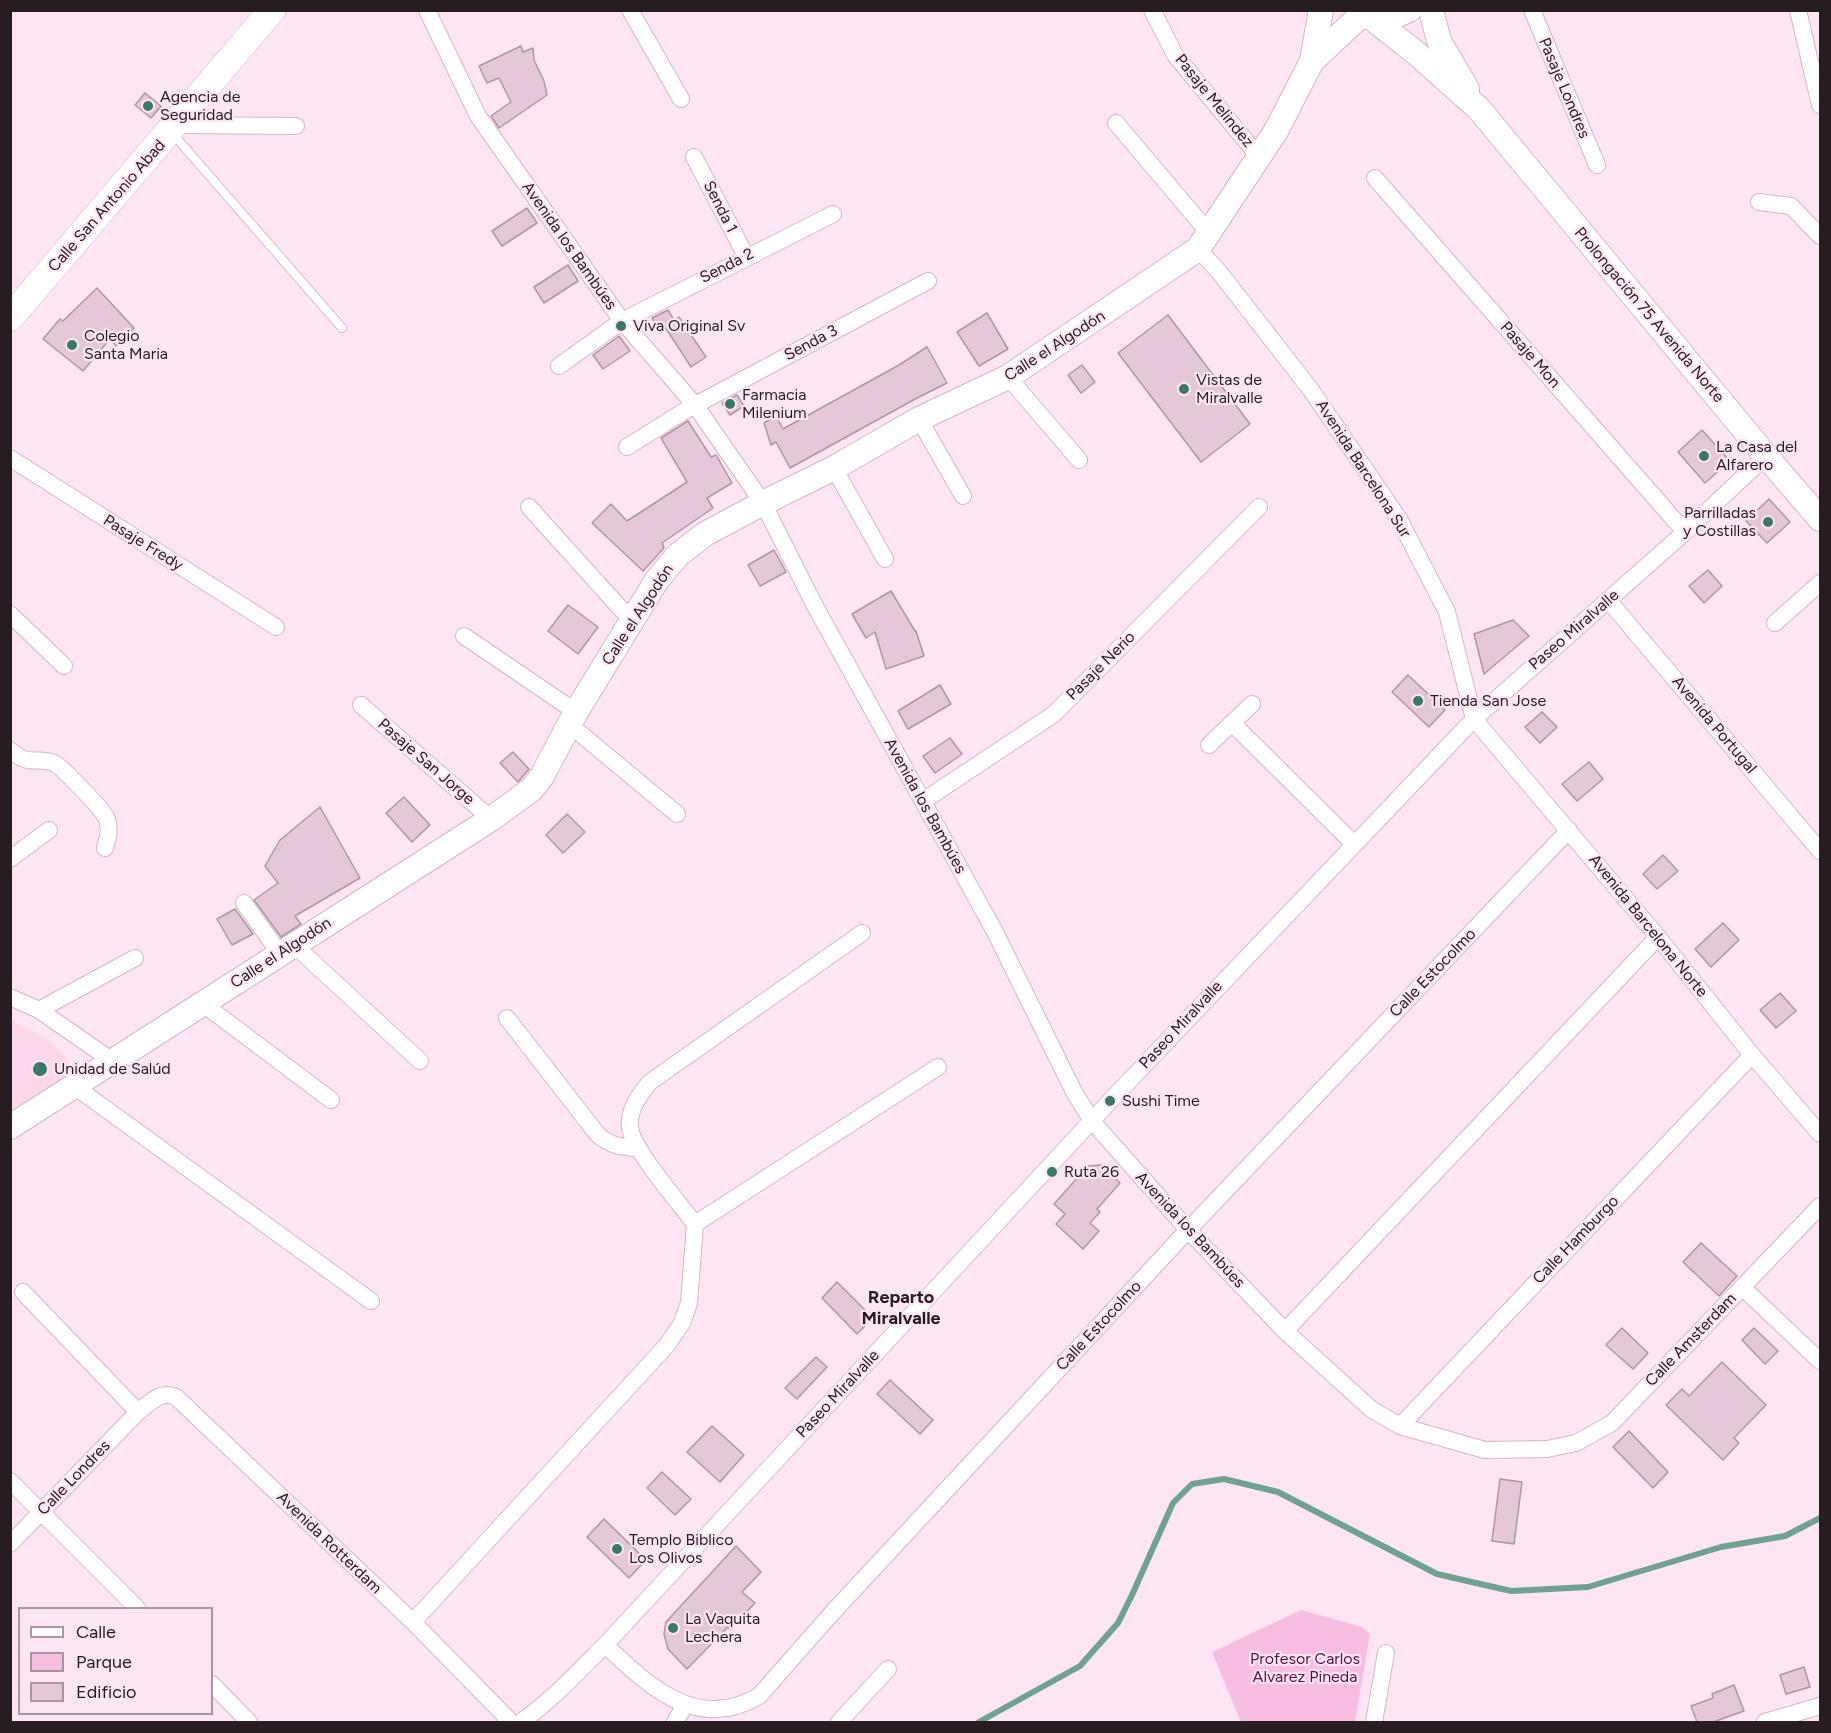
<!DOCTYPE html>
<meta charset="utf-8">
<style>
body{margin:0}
#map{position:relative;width:1831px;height:1733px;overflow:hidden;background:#fde5f3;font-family:Figtree,sans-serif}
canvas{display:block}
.frame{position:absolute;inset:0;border:12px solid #261c22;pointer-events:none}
.legend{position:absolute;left:18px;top:1607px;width:195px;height:108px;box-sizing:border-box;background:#fde5f3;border:2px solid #a7959f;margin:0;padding:8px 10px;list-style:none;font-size:18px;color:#261c22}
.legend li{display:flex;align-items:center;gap:12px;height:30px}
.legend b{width:30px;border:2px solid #a7959f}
</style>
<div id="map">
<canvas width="1831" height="1733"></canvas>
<div class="frame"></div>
<ul class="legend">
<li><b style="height:8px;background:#fff"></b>Calle</li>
<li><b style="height:16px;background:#f8bee1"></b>Parque</li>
<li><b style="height:16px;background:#e4c7d8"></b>Edificio</li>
</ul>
</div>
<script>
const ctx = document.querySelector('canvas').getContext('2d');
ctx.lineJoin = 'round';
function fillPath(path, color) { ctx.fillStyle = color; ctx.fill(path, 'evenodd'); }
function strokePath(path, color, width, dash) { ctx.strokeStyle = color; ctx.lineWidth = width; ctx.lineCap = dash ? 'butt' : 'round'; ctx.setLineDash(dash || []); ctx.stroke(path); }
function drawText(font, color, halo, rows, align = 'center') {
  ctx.font = font + ' Figtree,sans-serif'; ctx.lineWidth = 4.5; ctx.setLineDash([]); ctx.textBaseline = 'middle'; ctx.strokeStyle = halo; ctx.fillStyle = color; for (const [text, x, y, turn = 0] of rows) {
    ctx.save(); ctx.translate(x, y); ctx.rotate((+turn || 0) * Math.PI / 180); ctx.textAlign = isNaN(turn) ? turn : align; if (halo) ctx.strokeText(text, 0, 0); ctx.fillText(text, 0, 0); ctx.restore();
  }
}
const built = new Path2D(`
 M11,1020L46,1038L68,1060L71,1067L63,1079L11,1117Z`);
const green = new Path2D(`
 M1301,1610L1362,1627L1370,1634L1355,1722H1241L1212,1652Z`);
const stream = new Path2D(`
 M979,1722L1080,1666L1118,1623L1132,1595L1173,1503L1192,1484L1224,1479L1278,1492L1437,1574L1511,1591L1588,1587L1721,1547L1785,1536L1820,1518`);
const building = new Path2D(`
 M521,46L523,52L533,48L534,60L544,81L547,95L499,128L491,116L511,102L499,78L487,83L479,66Z
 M145,93L161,106L151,118L135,105Z
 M527,208L537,223L502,246L492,231Z
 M568,265L578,281L544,303L534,287Z
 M97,288L134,328L116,346L110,339L83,371L43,339L60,319L63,321Z
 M668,310L674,320L670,323L679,317L706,357L691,367L665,327L660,330L652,318Z
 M987,313L1008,349L979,366L957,332Z
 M1168,315L1250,424L1201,462L1118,353Z
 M619,336L630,351L603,369L593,355Z
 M927,347L947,383L917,398L790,468L776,442L771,445L764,423L776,416L783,429L899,365Z
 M1082,365L1095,382L1081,393L1068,375Z
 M737,395L744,406L730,415L722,403Z
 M688,421L711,457L716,455L732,483L707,498L713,508L662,543L664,548L643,571L592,523L611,504L627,521L687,482L661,438Z
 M1702,430L1730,461L1705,483L1678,452Z
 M1769,499L1790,522L1767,543L1746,521Z
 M774,550L786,572L760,586L748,565Z
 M1708,570L1722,586L1704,603L1689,586Z
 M891,591L915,631H916L924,656L886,669L875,632L866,638L852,614Z
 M568,605L598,627L578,654L548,631Z
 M1513,620L1529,636L1484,674L1474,634Z
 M1408,675L1445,710L1429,727L1392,692Z
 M940,685L951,704L908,729L898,711Z
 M1542,712L1557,727L1540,743L1525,727Z
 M950,738L962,754L935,773L923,756Z
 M513,752L529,769L518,782L500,763Z
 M1589,762L1603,779L1577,801L1562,784Z
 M404,797L430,825L412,842L386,813Z
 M320,807L360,878L295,916L301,924L281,937L254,900L278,883L265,866L280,840Z
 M567,814L585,832L563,853L546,835Z
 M1663,855L1678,871L1657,889L1643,874Z
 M235,909L253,934L232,945L217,919Z
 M1723,923L1739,940L1711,967L1695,949Z
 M1780,993L1796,1011L1776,1028L1760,1010Z
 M1101,1165L1120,1183L1097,1209L1100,1212L1090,1223L1099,1231L1083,1249L1056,1224L1065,1214L1054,1204L1088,1166Z
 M1701,1243L1737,1276L1719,1296L1683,1262Z
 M837,1282L873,1318L857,1334L822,1298Z
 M1622,1328L1648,1353L1633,1369L1606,1345Z
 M1754,1328L1778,1351L1765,1364L1742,1340Z
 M816,1357L827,1367L797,1399L785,1388Z
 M1722,1362L1766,1405L1734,1438L1739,1443L1723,1460L1666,1405L1682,1389L1689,1396Z
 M890,1380L933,1420L920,1434L877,1394Z
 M712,1426L744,1455L720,1482L687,1452Z
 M1629,1431L1668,1472L1653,1488L1613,1447Z
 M662,1472L691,1499L675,1515L647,1488Z
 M1500,1479L1522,1482L1514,1544L1492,1541Z
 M604,1519L646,1560L629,1578L587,1537Z
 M736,1546L761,1572L742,1592L755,1603L730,1629L728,1627L687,1669L668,1649L664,1634L666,1622Z
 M1804,1667L1810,1687L1786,1694L1780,1675Z
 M1734,1685L1744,1711L1713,1722H1697L1691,1706L1713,1698L1712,1694Z`);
const lane = new Path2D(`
 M173,134L342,328`);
const street = new Path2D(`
 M427,10L478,116L622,321L695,405L763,503L815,606L995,932L1074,1092L1092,1121L1188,1230L1285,1331L1371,1409L1400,1426L1485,1450L1547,1449L1576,1443L1612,1423L1820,1206
 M630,10L681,99
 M1152,10L1175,55L1260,158
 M1532,10L1597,165
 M1798,10L1820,105
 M1116,123L1209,233
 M176,125L296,126
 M694,157L746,256
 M1375,178L1685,532
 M1759,202L1791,206L1820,236
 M1198,249L1220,273L1311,390L1399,519L1447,612L1474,719L1658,937L1752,1055L1820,1134
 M559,366L622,321L833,214
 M1008,377L1079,460
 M919,419L963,496
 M627,447L686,410L928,281
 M10,458L276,627
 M834,468L885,559
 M529,507L621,609L633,619
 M1608,600L1820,851
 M10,614L64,666
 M1775,623L1820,583
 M464,636L576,712
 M361,705L491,819
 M1232,723L1353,843
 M570,725L677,814
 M1209,745L1252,704
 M10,750C31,768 35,756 54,763C62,767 101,808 106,817C111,827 108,838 105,848
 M923,801L1054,714L1259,507
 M10,859L49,830
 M244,903L280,954
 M294,945L420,1061
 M10,997L39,1010L114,1062
 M202,1003L331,1100
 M39,1010L135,958
 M507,1018L598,1135C611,1146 621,1147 637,1148
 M74,1086L371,1301
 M695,1224L938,1067
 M1742,1287L1820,1361
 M23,1292L138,1412
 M1285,1331L1658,937
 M1400,1426L1752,1055
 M10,1481L137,1608
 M10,1544L138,1412C150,1403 160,1390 176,1397L413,1622L511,1722
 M413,1622L667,1345L682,1323L689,1303L695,1224C680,1204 633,1150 630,1128C628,1110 639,1095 650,1082L862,933
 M605,1645C648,1685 696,1733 759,1696L833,1612L1188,1230L1569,830
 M212,1684L249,1722
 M521,1722C552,1700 578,1672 605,1645L1110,1101L1474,719L1685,532L1766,456
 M675,1722L684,1707
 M839,1722L888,1669
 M1374,1722L1386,1653
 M1765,1722L1820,1706`);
const secondary = new Path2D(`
 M1431,10L1439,41L1467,89
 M1365,17L1390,18L1409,10
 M1373,19L1416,53L1479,109L1766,456L1820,519
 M1312,61L1360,16
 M10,1127L491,819L532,789L542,776L576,712L633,619L657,580L678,555L705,534L763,503L834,468L919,419L1008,377L1198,249L1276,131L1312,61L1321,10`);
const primary = new Path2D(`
 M10,318L272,10`);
const markers = [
 [148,106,6,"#3a7967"],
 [621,326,6,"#3a7967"],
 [72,345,6,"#3a7967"],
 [1184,389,6,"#3a7967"],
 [730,404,6,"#3a7967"],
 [1704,456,6,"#3a7967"],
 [1768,522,6,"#3a7967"],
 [1418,701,6,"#3a7967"],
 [40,1069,8,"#3a7967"],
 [1110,1101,6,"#3a7967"],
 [1052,1172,6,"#3a7967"],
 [617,1549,6,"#3a7967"],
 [673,1628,6,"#3a7967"]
];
const streetNames = [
 ["Pasaje Londres",1564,88,67],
 ["Pasaje Melindez",1214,101,51],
 ["Calle San Antonio Abad",107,206,-49],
 ["Senda 1",720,207,63],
 ["Avenida los Bambúes",569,246,55],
 ["Senda 2",727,266,-27],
 ["Prolongación 75 Avenida Norte",1649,315,50],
 ["Senda 3",811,343,-28],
 ["Calle el Algodón",1055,346,-33],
 ["Pasaje Mon",1530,355,49],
 ["Avenida Barcelona Sur",1363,469,57],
 ["Pasaje Fredy",143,543,32],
 ["Calle el Algodón",638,615,-57],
 ["Paseo Miralvalle",1574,630,-41],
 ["Pasaje Nerio",1101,666,-45],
 ["Avenida Portugal",1714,725,50],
 ["Pasaje San Jorge",426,762,41],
 ["Avenida los Bambúes",925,806,61],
 ["Avenida Barcelona Norte",1648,926,51],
 ["Calle el Algodón",281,953,-33],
 ["Calle Estocolmo",1433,973,-46],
 ["Paseo Miralvalle",1181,1025,-47],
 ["Avenida los Bambúes",1190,1230,47],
 ["Calle Hamburgo",1576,1240,-46],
 ["Calle Estocolmo",1099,1326,-47],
 ["Calle Amsterdam",1691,1340,-46],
 ["Paseo Miralvalle",838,1394,-47],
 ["Calle Londres",74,1478,-46],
 ["Avenida Rotterdam",329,1543,44]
];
const poiNames = [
 ["Agencia de",160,97],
 ["Seguridad",160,115],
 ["Viva Original Sv",633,326],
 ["Colegio",84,336],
 ["Santa Maria",84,354],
 ["Vistas de",1196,380],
 ["Miralvalle",1196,398],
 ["Farmacia",742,395],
 ["Milenium",742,413],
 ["La Casa del",1716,447],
 ["Alfarero",1716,465],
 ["Parrilladas",1756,513,"right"],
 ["y Costillas",1756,531,"right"],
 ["Tienda San Jose",1430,701],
 ["Unidad de Salúd",54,1069],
 ["Sushi Time",1122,1101],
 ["Ruta 26",1064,1172],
 ["Templo Biblico",629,1540],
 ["Los Olivos",629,1558],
 ["La Vaquita",685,1619],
 ["Lechera",685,1637]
];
const parkNames = [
 ["Profesor Carlos",1305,1659],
 ["Alvarez Pineda",1305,1677]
];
const neighbourhoodNames = [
 ["Reparto",901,1298],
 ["Miralvalle",901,1319]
];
fillPath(built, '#fdd8ed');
fillPath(green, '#f8bee1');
strokePath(stream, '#6fa293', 6);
fillPath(building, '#e4c7d8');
strokePath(building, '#b095a5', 1.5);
strokePath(lane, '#d4b7c8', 10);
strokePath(street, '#d4b7c8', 18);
strokePath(secondary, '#d4b7c8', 26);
strokePath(primary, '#d4b7c8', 28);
strokePath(lane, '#fff', 8);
strokePath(street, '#fff', 16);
strokePath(secondary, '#fff', 24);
strokePath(primary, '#fff', 27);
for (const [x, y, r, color] of markers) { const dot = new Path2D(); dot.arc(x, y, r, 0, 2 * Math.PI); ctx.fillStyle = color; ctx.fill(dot); strokePath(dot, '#fde5f3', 2); }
drawText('16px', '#261c22', '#fde5f3', streetNames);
drawText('16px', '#261c22', '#fde5f3', poiNames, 'left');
drawText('16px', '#551041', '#fde5f3', parkNames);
drawText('bold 18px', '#261c22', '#fde5f3', neighbourhoodNames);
</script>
